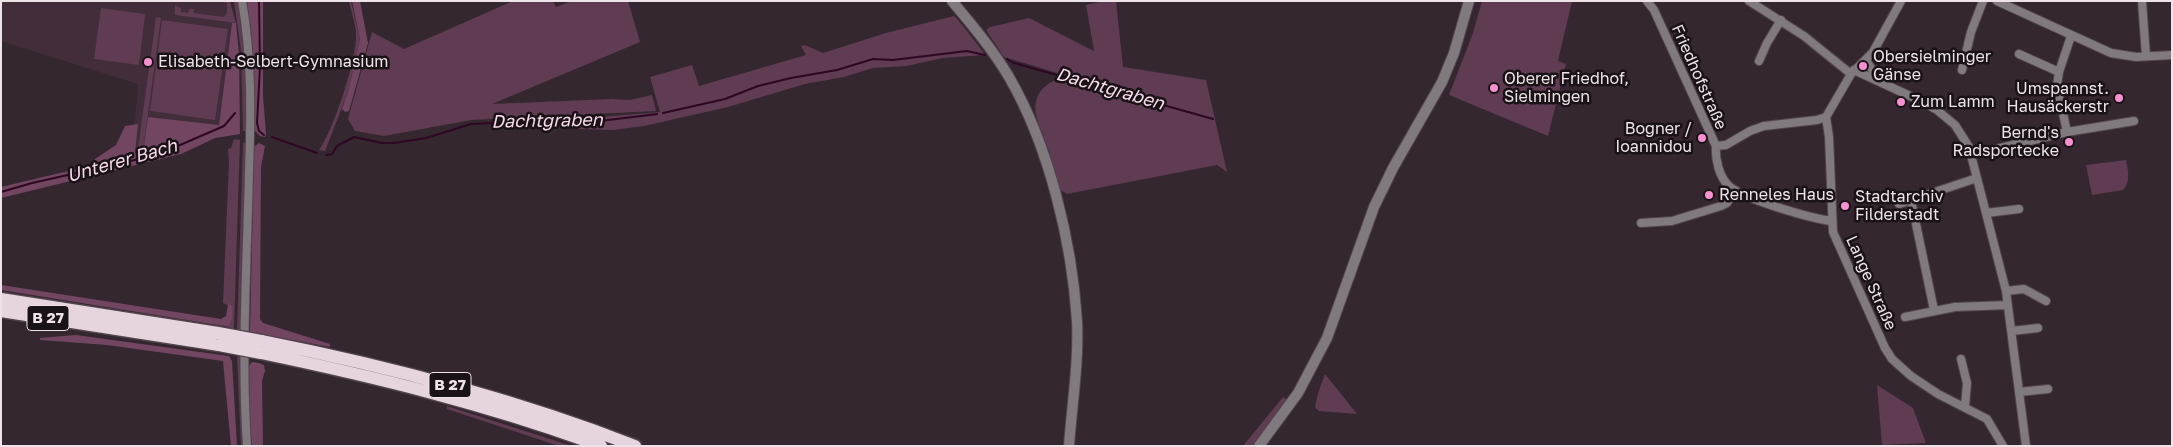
<!DOCTYPE html>
<meta charset="utf-8">
<style>
body{margin:0}
#map{position:relative;width:2173px;height:447px;overflow:hidden;background:#352730;font-family:"Golos Text",sans-serif}
canvas{display:block}
.frame{position:absolute;inset:0;border:2px solid #ede3e9;pointer-events:none}
</style>
<div id="map">
<canvas width="2173" height="447"></canvas>
<div class="frame"></div>
</div>
<script>
const ctx = document.querySelector('canvas').getContext('2d');
ctx.lineJoin = 'round';
function fillPath(path, color) { ctx.fillStyle = color; ctx.fill(path, 'evenodd'); }
function strokePath(path, color, width, dash) { ctx.strokeStyle = color; ctx.lineWidth = width; ctx.lineCap = dash ? 'butt' : 'round'; ctx.setLineDash(dash || []); ctx.stroke(path); }
function drawText(font, color, halo, rows, align = 'center') {
  ctx.font = font + ' "Golos Text",sans-serif'; ctx.lineWidth = 5; ctx.setLineDash([]); ctx.textBaseline = 'middle'; ctx.strokeStyle = halo; ctx.fillStyle = color; for (const [text, x, y, turn = 0] of rows) {
    ctx.save(); ctx.translate(x, y); ctx.rotate((+turn || 0) * Math.PI / 180); ctx.textAlign = isNaN(turn) ? turn : align; if (halo) ctx.strokeText(text, 0, 0); ctx.fillText(text, 0, 0); ctx.restore();
  }
}
const built = new Path2D(`
 M1,1H231L232,23L219,125L132,158L138,84L1,41Z`);
const green = new Path2D(`
 M218,1L230,2L236,23L175,15V5L181,8V12L188,13L189,9H194V13L224,17L227,13V3Z
 M234,1H237L238,4L245,48L247,131H243L241,51Z
 M349,1H351L360,39L348,92L325,151L319,150C333,132 357,58 356,35C356,25 351,12 349,1Z
 M513,1H553L556,7L572,1H628L640,42L492,104L611,99L630,100L652,95L656,111L471,120L384,136L355,131L348,119L372,32L404,49Z
 M1103,1H1116L1123,67L1206,80L1227,172L1217,165L1067,194L1059,189C1056,177 1053,164 1049,151C1039,121 1020,96 1059,78L1205,117L1004,57L986,30L990,27L1029,18L1094,51L1086,5Z
 M1482,1H1572L1558,61L1566,64L1548,136L1449,95L1473,33Z
 M101,8L145,14L139,65L94,59Z
 M954,16C958,19 983,51 985,55L943,58L906,66L873,68L844,77L805,84L728,107L644,126L613,130L579,129L567,120L570,116L600,117L660,112L650,77L692,65L699,86L806,55L801,46L805,45L823,53L886,33Z
 M156,17L161,18L143,150L138,149Z
 M162,20L228,29L215,120L150,111Z
 M234,139L240,140L234,329L224,326L231,323L233,307L223,303L229,162L228,149L231,148Z
 M243,142L247,145L241,331L237,330Z
 M2126,160C2128,170 2131,182 2123,190L2092,195L2086,165Z
 M237,354L240,355L244,446H241Z
 M1325,374L1357,414L1319,411L1315,407L1318,393Z
 M1877,385L1913,408L1926,443L1882,445Z
 M1283,397L1286,399V404L1266,431L1252,446H1243Z
 M447,406L572,446H559L447,409Z`);
const forest = new Path2D(`
 M247,1H263V96L266,134L265,137L260,136L254,130V62Z
 M352,1H360L368,43L349,111L345,112L342,109L348,92L360,39Z
 M232,23H236L239,54L240,134L215,138L181,154L1,198V187L94,165L95,159L116,145L125,126L138,124L135,153H143L148,117L219,125Z
 M259,143L265,146L261,167L260,319L263,323L330,344V347L250,332L254,147Z
 M1,285L221,319L226,316L228,304L233,306L232,320L229,326H224L1,290Z
 M76,335L229,356L232,361L237,446H231L223,361L107,345L40,340V338Z
 M252,362L259,363L264,365L265,371L262,381L263,446H252L250,423L249,366Z`);
const stream = new Path2D(`
 M259,1L260,67L257,123L259,131L264,135
 M1007,59L1014,63L1213,119
 M663,113L725,99L758,86L791,78L837,70L873,59L893,60L967,51L985,55
 M272,137L317,153
 M326,155L332,154L337,146L354,137L382,143H394L426,138L471,124L538,121L552,117L584,123L657,114
 M1,192L32,183L157,155L224,126L235,113`);
const minor = new Path2D(`
 M242,1C252,57 251,115 249,172C247,263 241,355 247,446
 M1647,1L1654,10L1716,146C1715,159 1719,177 1729,186C1743,199 1813,219 1832,221
 M1749,1L1804,36L1851,74
 M1997,1L2111,53L2136,57L2172,55
 M2142,1L2146,56
 M2019,54L2059,72L2057,85L2067,132
 M1866,60L1879,81
 M1759,61L1767,43L1781,20
 M1854,70L1923,102L1937,110L1955,125L1969,147L2006,291L2026,446
 M1962,70L1971,32L1983,1
 M2059,72L2071,36
 M1826,117L1829,137L1833,232L1885,348L1892,359L1911,376L1938,394L1987,419L2003,446
 M1716,146L1726,145L1750,131L1764,126L1817,120L1826,117L1851,74L1873,52L1901,1
 M1971,155L2067,132L2134,121
 M1899,204L1911,200
 M1986,213L2019,209
 M1641,223L1672,221L1721,206L1727,203L1735,190
 M2006,291L2024,289L2046,301
 M1934,310L1911,200L1977,178
 M1905,317L1955,307L2008,305
 M2012,331L2038,328
 M1961,359L1967,383L1965,407
 M2019,392L2048,389`);
const tertiary = new Path2D(`
 M952,1C973,26 993,50 1009,77C1049,146 1072,242 1077,321C1079,362 1072,404 1069,446
 M1259,446L1298,393L1327,338L1374,207L1393,168L1442,82L1454,53L1469,1`);
const trunk = new Path2D(`
 M1,299L218,333
 M1,311L219,345
 M261,341C388,366 514,399 635,446
 M261,353C376,377 490,405 601,446`);
const trunkBridge = new Path2D(`
 M218,333L261,341
 M219,345L261,353`);
const markers = [
 [148,62,5,"#f690d1"],
 [1863,66,5,"#f690d1"],
 [1494,88,5,"#f690d1"],
 [2119,98,5,"#f690d1"],
 [1901,102,5,"#f690d1"],
 [1702,138,5,"#f690d1"],
 [2069,142,5,"#f690d1"],
 [1709,195,5,"#f690d1"],
 [1845,206,5,"#f690d1"]
];
const shields = [
 [48,318,42],
 [450,385,42]
];
const shieldNames = [
 ["B 27",48,318],
 ["B 27",450,385]
];
const poiNames = [
 ["Obersielminger",1873,57],
 ["Gänse",1873,75],
 ["Elisabeth-Selbert-Gymnasium",158,62],
 ["Oberer Friedhof,",1504,79],
 ["Sielmingen",1504,97],
 ["Umspannst.",2109,89,"right"],
 ["Hausäckerstr",2109,107,"right"],
 ["Zum Lamm",1911,102],
 ["Bogner /",1692,129,"right"],
 ["Ioannidou",1692,147,"right"],
 ["Bernd's",2059,133,"right"],
 ["Radsportecke",2059,151,"right"],
 ["Renneles Haus",1719,195],
 ["Stadtarchiv",1855,197],
 ["Filderstadt",1855,215]
];
const streetNames = [
 ["Friedhofstraße",1699,77,66],
 ["Lange Straße",1871,283,66]
];
const waterNames = [
 ["Dachtgraben",1110,89,16],
 ["Dachtgraben",547,121,-1],
 ["Unterer Bach",122,161,-16]
];
fillPath(built, '#422e3a');
fillPath(green, '#5f3c51');
fillPath(forest, '#724661');
strokePath(stream, '#2e0722', 2);
strokePath(minor, '#52454e', 10);
strokePath(tertiary, '#52454e', 12);
strokePath(trunk, '#52454e', 15);
strokePath(minor, '#80797d', 8);
strokePath(tertiary, '#80797d', 10);
strokePath(trunk, '#e6d4de', 12);
strokePath(trunkBridge, '#52454e', 15, []);
strokePath(trunkBridge, '#e6d4de', 12);
for (const [x, y, r, color] of markers) { const dot = new Path2D(); dot.arc(x, y, r, 0, 2 * Math.PI); ctx.fillStyle = color; ctx.fill(dot); strokePath(dot, '#191216', 2); }
for (const [x, y, w] of shields) { const box = new Path2D(); box.roundRect(x - w / 2, y - 12.5, w, 25, 4); ctx.fillStyle = '#191216'; ctx.fill(box); strokePath(box, '#ede3e9', 1); }
drawText('bold 15px', '#ede3e9', null, shieldNames);
drawText('16px', '#ede3e9', '#191216', poiNames, 'left');
drawText('16px', '#ede3e9', '#191216', streetNames);
drawText('italic 18px', '#f8d9eb', '#191216', waterNames);
</script>
